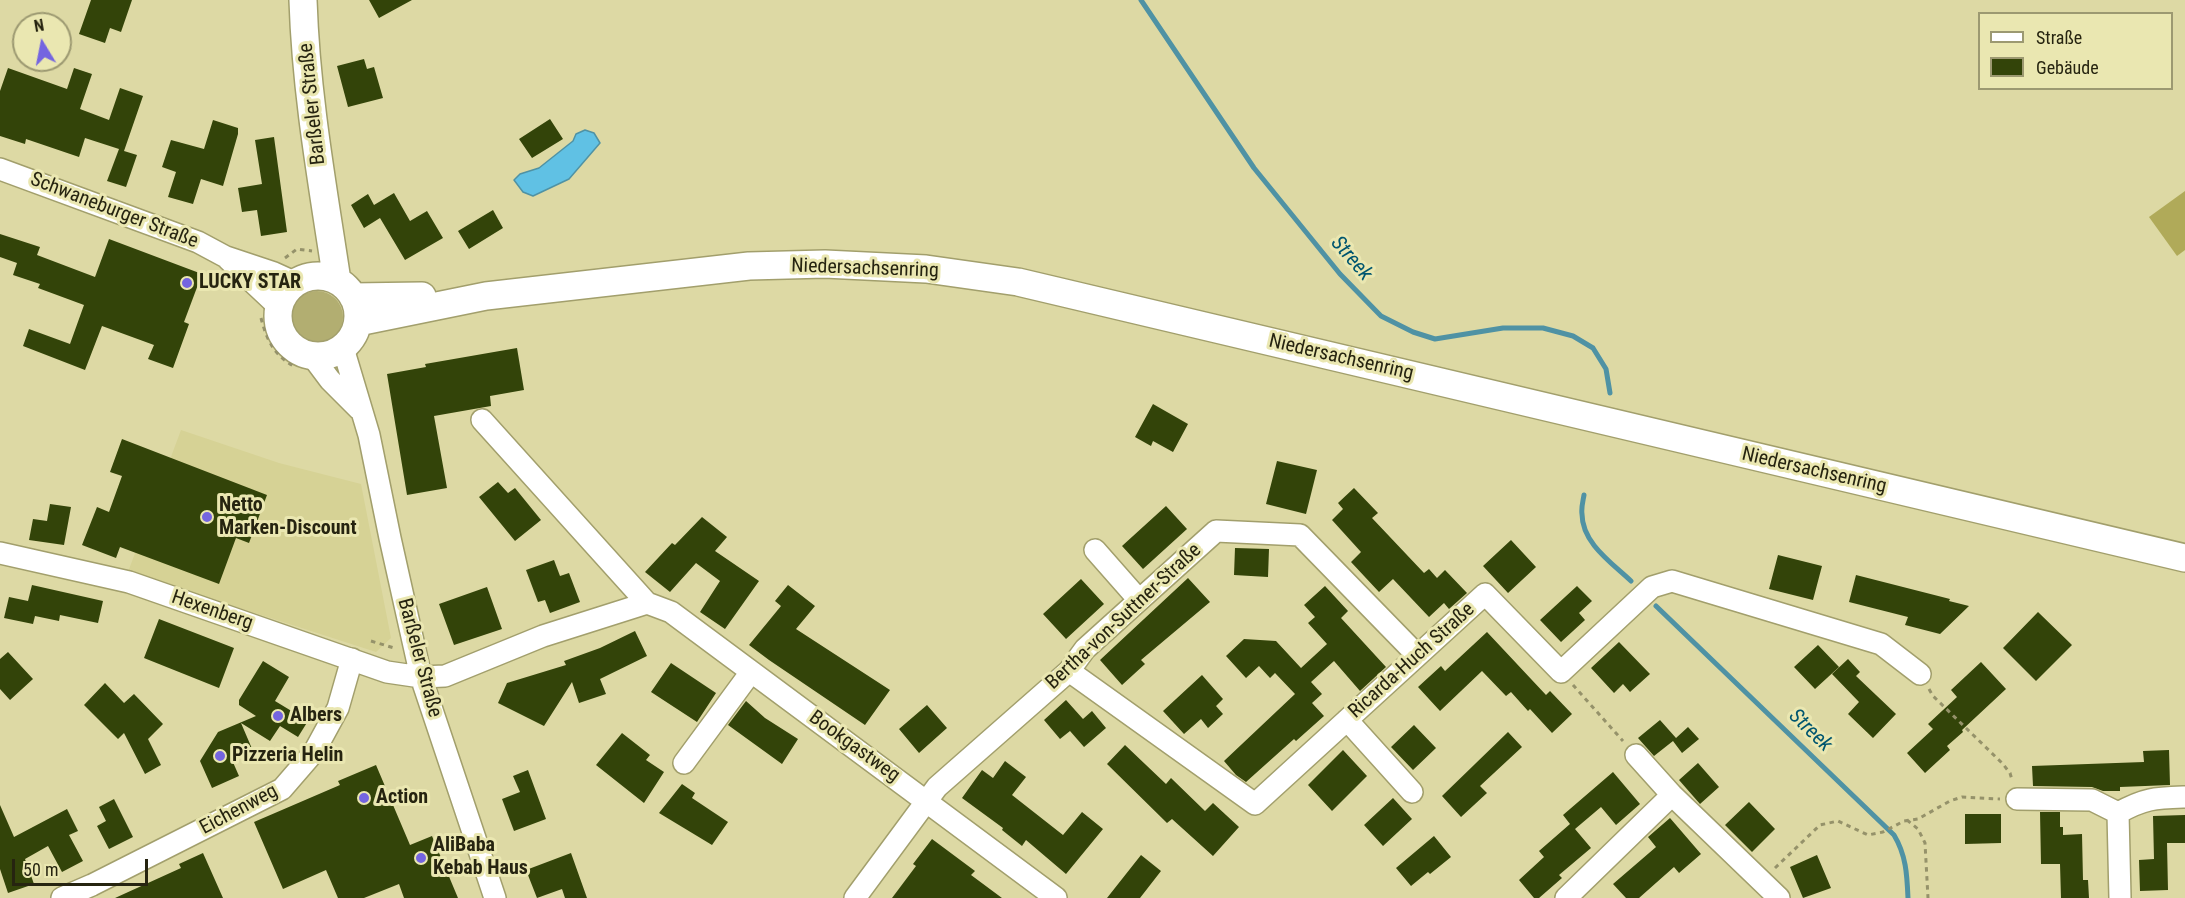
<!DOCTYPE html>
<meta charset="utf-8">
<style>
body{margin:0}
#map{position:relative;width:2185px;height:898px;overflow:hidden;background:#ddd9a4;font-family:"Roboto Condensed",sans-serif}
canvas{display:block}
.legend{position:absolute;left:1978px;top:12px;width:195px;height:78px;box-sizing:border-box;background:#eae7b1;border:2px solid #9c9971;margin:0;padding:8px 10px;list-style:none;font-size:18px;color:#262410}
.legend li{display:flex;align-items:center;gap:12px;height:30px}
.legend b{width:30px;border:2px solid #9c9971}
.north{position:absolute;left:12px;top:12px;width:60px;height:60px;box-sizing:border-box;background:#eae7b1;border:2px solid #9c9971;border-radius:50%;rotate:350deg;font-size:16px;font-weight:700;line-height:24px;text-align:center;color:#262410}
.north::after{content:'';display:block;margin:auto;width:21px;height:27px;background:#7465e0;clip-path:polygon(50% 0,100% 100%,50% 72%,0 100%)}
.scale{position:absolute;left:12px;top:859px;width:136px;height:27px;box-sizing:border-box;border:3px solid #262410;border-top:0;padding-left:8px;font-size:18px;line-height:21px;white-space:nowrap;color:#262410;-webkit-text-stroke:4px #eae7b1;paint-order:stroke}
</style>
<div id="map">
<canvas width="2185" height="898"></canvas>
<ul class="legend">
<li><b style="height:8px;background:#fff"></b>Straße</li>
<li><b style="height:16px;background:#334409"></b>Gebäude</li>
</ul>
<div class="north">N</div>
<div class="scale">50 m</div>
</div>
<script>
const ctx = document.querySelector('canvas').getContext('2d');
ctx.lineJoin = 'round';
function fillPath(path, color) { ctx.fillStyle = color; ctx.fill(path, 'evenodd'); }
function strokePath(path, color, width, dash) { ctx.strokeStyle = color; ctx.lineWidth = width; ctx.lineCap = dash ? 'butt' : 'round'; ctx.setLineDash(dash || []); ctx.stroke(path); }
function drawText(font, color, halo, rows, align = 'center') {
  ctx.font = font + ' "Roboto Condensed",sans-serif'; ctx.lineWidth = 6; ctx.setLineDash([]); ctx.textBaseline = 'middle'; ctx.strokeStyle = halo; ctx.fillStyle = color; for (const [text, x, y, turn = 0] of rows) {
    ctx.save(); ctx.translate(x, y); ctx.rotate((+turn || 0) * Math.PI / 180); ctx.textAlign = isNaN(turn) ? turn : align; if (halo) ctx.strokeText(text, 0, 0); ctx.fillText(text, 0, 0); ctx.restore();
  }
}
const built = new Path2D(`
 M181,430L279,463L361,484L391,638L376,652L128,572Z`);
const green = new Path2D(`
 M291 317a26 26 0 1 1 52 0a26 26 0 1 1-52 0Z`);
const forest = new Path2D(`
 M2185,191V250L2177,256L2149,217Z`);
const water = new Path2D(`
 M585,130L594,133L600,143L569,179L533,196L523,192L514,180L520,174L539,168L573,141L576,134Z`);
const stream = new Path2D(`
 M1141,0L1254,168L1340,274L1381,316L1413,332L1435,339L1503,328H1543L1573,336L1593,348L1606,369L1610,393
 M1584,495C1583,501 1581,508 1582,514C1582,543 1612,563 1631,581
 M1656,606L1894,835C1906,855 1907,874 1908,898`);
const building = new Path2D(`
 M91,0H132L121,32L110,28L105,43L79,34Z
 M369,0H412L379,18Z
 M364,59L367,69L374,67L383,98L348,107L337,66Z
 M8,68L67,89L74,68L92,74L80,109L109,120L120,88L143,96L124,151L137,155L126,187L107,181L119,149L85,138L79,157L26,139L25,144L0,136V91Z
 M550,119L563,139L532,158L519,139Z
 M213,120L238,128V134L223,186L201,179L193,204L168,197L176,172L162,167L171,140L204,149Z
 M274,137L287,232L261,236L257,210L242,212L238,188L262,184L255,140Z
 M394,193L410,221L427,211L443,238L405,260L380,218L364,228L351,205L368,194L374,205Z
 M493,210L503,228L469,249L458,231Z
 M0,234L40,247L37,255L95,277L109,239L202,274L184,322L189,324L173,368L148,359L154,345L102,326L85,370L23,346L29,329L70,344L84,305L38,288L40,284L13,275L17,263L0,257Z
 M517,348L524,390L490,396L491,406L434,416L447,488L407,495L387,374L426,367L425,364Z
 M1153,404L1188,424L1173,452L1153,441L1151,446L1135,437Z
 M122,439L267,495L249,543L236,538L219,584L120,547L116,558L82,545L97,507L109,512L122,476L110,472Z
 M1277,461L1317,470L1306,514L1266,504Z
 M498,482L508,493L515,488L541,520L515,541L479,497Z
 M1354,488L1378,513L1372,518L1424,573L1429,569L1437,578L1445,570L1467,593L1449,609L1444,603L1429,617L1393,579L1379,592L1351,562L1361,552L1332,520L1343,509L1338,503Z
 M50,504L71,507L64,545L29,540L33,519L47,521Z
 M1166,506L1187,529L1143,569L1122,546Z
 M702,517L727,537L715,551L759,581L725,629L700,612L720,581L696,563L670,592L645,572L672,543L675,545Z
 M1511,540L1536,567L1508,593L1483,566Z
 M1235,548L1269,549L1268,577L1234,575Z
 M1778,555L1822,566L1813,600L1769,589Z
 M554,560L560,576L569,573L580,602L550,613L545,600L538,602L526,570Z
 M1856,575L1950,599L1949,601L1969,606L1940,634L1905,625L1908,617L1849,602Z
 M1188,578L1210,602L1141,660L1145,664L1122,685L1100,660Z
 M1081,579L1104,604L1066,639L1043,614Z
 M32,585L103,601L98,623L60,615L59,621L35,616L33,624L4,618L9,597L28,601Z
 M788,585L815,606L796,629L890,690L865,725L769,660L749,645L781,606L775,601Z
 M1325,586L1348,611L1341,618L1386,667L1360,691L1334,661L1311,682L1322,694L1312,703L1324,716L1296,741L1294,739L1246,782L1236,775L1224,761L1295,694L1275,673L1270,678L1259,666L1246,678L1226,656L1244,639L1276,641L1301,668L1327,644L1308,623L1315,617L1304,605Z
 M1577,586L1592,601L1579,613L1585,620L1561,642L1540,620Z
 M487,587L502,629L454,645L439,604Z
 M2038,612L2072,645L2036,681L2003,648Z
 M159,619L234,648L219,688L144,658Z
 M635,631L647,656L600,679L606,694L579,703L572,682L544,726L498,703L507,683L566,665L564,661L600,648Z
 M1487,632L1546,695L1550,691L1572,714L1552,733L1530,709L1528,711L1511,692L1506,696L1482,671L1440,711L1418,687L1441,666L1445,671Z
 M1619,642L1650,674L1630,692L1623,684L1614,693L1591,668Z
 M1818,645L1839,667L1815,689L1794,667Z
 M8,652L33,679L10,700L0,689V659Z
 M1848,659L1860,672L1856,676L1896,714L1873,738L1848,714L1859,702L1832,674Z
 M263,661L289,677L275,701L308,721L298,737L280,726L270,741L241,723L253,751L232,760L239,776L212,788L200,761L218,732L256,716L239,705V700Z
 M1981,662L2006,689L1962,730L1963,732L1947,746L1950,750L1925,773L1907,753L1933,729L1928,724L1957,697L1951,690Z
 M671,663L716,693L697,722L651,692Z
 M1202,675L1223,699L1216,706L1223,714L1208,728L1201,719L1184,734L1163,711Z
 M105,683L124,703L134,694L163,724L148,739L161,765L145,774L124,733L118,739L84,705Z
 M1066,700L1083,719L1092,711L1106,728L1084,747L1070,731L1060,739L1044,720Z
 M746,701L765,718L798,739L782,764L728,725Z
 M927,705L947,728L919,753L899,729Z
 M1660,720L1676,738L1688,727L1699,739L1682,753L1673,741L1654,756L1638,738Z
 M1414,725L1436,748L1413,770L1391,747Z
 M1508,732L1522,747L1480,786L1487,793L1461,817L1442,796Z
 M622,733L650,755L646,760L664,772L644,803L596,765Z
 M1125,745L1166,784L1171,778L1205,811L1213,803L1239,827L1213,856L1172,819L1167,823L1107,764Z
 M1343,750L1367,776L1332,811L1308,785Z
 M2169,750L2170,785L2120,787V791H2103L2092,787L2033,786L2032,766L2144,762L2143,751Z
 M1005,761L1026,777L1012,795L1063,835L1082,812L1103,829L1066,874L1026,840L1022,846L1002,830L1003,828L962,798L982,770L993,778Z
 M1698,763L1719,787L1700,804L1679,780Z
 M376,765L410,845L432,836L458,898H404L399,884L364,898H338L326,870L283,889L254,822L340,785L338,781Z
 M528,770L546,819L514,831L502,799L520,792L513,776Z
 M1613,772L1640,804L1616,825L1601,807L1575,829L1591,848L1559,875L1562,878L1539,898H1534L1519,880L1544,857L1539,851L1570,824L1563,815Z
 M682,784L695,793L692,798L728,822L712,845L659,813Z
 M1393,798L1412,819L1383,846L1364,825Z
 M114,799L133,837L109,849L97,826L106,821L99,807Z
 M1749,802L1775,829L1752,852L1725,825Z
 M0,805L14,837L67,809L78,831L69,835L83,861L62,872L48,846L25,859L34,884L8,893L0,869Z
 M2040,812H2060V827H2063V835L2082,834L2083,880H2088L2089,898H2061L2060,864H2041Z
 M1965,814H2001V843L1965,844Z
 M2185,815V843H2167L2168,890L2140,891L2139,860L2154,859L2153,816Z
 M1670,818L1701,854L1679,873L1674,867L1639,898H1626L1613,884L1656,847L1648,837Z
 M1434,836L1451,857L1430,874L1428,872L1411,886L1396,868Z
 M932,839L975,871L971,875L1002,898H892L916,866L913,864Z
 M203,853L223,898H115L181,868L179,864Z
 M571,853L587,898H565L562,889L537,898L526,870Z
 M1141,855L1161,871L1140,898H1107Z
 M1817,855L1831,888L1803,898L1790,867Z`);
const path = new Path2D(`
 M285,258L297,249L312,251
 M261,318C267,341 274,355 295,367
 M371,641L394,648
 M1573,685L1623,741
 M1929,689L1933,696L2002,763L2010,773L2012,780
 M1907,820L1918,829L1925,843L1928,898
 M1775,868L1820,825L1838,821L1868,835L1883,832L1904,821L1918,819L1950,801L1962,797L2000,799`);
const minor = new Path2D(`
 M0,169L198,242L226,257L274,273L296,283
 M228,259L279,307
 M343,348L369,435L390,538L421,677L495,898
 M312,356L330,380L359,409
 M482,420L647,603L671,612L1056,898
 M1095,550L1139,600
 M0,553L129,582L387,672L421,677L445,676L543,636L647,603
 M1069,671L1255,804L1485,594L1561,672L1652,587L1672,581L1881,644L1920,674
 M1347,720L1412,792
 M1636,755L1672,795L1779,898
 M684,763L751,672
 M2017,799L2092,800L2118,813
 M2118,813L2120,898
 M2118,813C2145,798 2155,798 2185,797
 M62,898L92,885L282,789L314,752L338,708L352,659
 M855,898L937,787L1069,671L1085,649L1216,531L1300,535L1417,655
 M1566,898L1672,795`);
const major = new Path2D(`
 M303,0C306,95 323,188 337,281
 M278 316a40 40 0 1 1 80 0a40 40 0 1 1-80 0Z
 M353,297L422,296
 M358,322L486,296L749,266L825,264L926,269L1018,282L2185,558`);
const markers = [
 [187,283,6,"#7465e0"],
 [207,517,6,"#7465e0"],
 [278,716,6,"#7465e0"],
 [220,756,6,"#7465e0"],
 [364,798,6,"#7465e0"],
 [421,858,6,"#7465e0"]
];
const streetNames = [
 ["Barßeler Straße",313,104,-96],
 ["Schwaneburger Straße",114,211,21],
 ["Niedersachsenring",865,269,2],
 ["Niedersachsenring",1341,358,13],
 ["Niedersachsenring",1814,471,13],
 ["Hexenberg",212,611,19],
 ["Bertha-von-Suttner-Straße",1124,617,-43],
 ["Barßeler Straße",419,658,75],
 ["Ricarda-Huch Straße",1412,661,-42],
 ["Bookgastweg",854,747,36],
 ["Eichenweg",239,810,-28]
];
const poiNames = [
 ["LUCKY STAR",199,283],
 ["Netto",219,506],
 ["Marken-Discount",219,529],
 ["Albers",290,716],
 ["Pizzeria Helin",232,756],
 ["Action",376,798],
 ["AliBaba",433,846],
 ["Kebab Haus",433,869]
];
const waterNames = [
 ["Streek",1351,259,49],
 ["Streek",1810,731,44]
];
fillPath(built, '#d6d295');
fillPath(green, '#b2ae71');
fillPath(forest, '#b0aa59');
fillPath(water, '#60c1e4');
strokePath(water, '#4f92a4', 1.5);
strokePath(stream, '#4f92a4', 5);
fillPath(building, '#334409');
strokePath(minor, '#a29f6c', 24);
strokePath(major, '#a29f6c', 30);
strokePath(path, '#95926a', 3, [4.5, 4.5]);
strokePath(minor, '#fff', 21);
strokePath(major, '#fff', 27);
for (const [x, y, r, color] of markers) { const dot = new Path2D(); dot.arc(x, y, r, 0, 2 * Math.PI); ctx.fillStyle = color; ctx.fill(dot); strokePath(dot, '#eae7b1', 2); }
drawText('20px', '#262410', '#eae7b1', streetNames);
drawText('bold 20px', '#262410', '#eae7b1', poiNames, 'left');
drawText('italic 21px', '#00566f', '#eae7b1', waterNames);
</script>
